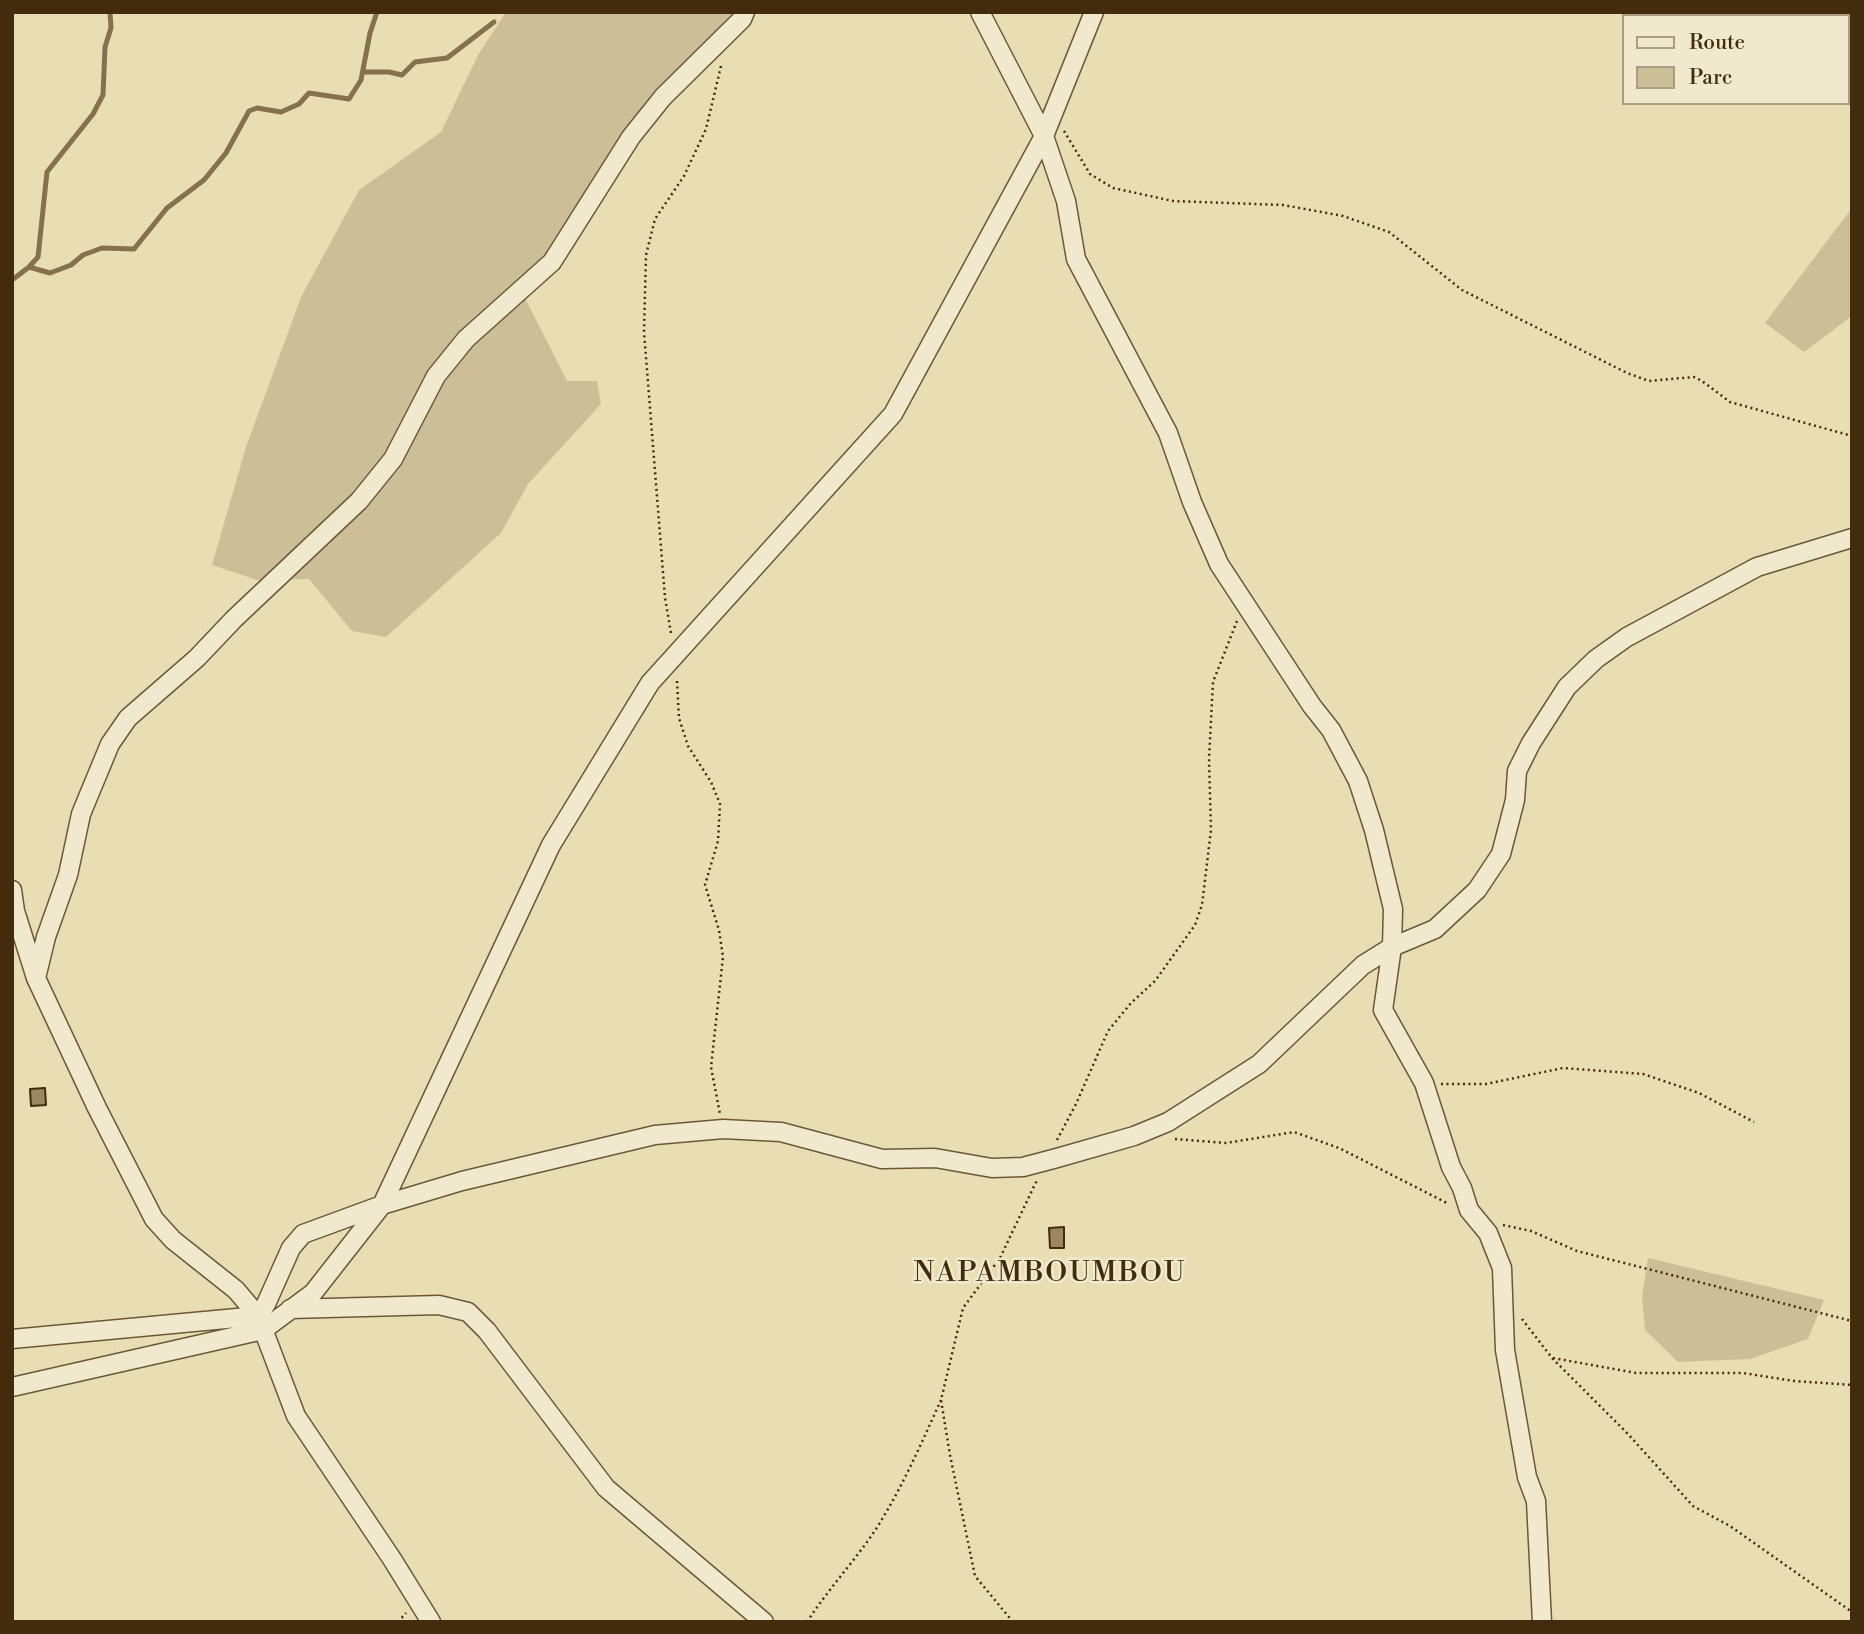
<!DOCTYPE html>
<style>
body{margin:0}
#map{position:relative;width:1864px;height:1634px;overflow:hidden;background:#e8ddb3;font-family:"Libre Bodoni",serif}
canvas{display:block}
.frame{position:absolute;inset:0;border:14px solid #432c0d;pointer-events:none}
.legend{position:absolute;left:1622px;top:14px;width:228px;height:91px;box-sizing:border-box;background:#f0e9ce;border:2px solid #ab9d81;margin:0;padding:9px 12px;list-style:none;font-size:21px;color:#432c0d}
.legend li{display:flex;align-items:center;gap:14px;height:35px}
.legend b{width:35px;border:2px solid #ab9d81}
</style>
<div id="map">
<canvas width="1864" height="1634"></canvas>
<div class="frame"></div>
<ul class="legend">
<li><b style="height:9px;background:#f0e9ce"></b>Route</li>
<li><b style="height:19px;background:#ccbf97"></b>Parc</li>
</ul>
</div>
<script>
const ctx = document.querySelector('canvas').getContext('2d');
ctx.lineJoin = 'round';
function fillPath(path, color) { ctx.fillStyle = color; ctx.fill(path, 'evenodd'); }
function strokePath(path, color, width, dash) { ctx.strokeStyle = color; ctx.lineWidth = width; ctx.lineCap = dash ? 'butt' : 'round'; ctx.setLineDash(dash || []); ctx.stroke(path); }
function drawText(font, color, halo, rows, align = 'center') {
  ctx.font = font + ' "Libre Bodoni",serif'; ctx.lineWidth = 5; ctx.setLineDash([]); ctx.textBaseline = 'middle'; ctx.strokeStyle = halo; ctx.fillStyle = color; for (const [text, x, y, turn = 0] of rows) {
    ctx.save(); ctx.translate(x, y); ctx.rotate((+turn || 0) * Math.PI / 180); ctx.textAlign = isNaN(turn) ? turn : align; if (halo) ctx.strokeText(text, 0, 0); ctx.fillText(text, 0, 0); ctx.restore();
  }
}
const green = new Path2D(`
 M506,12H733L729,32L663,97L521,290L567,381H597L601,404L528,484L501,533L386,637L352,631L309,579L257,580L212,565L246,447L301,297L359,190L441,132L478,55Z
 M1852,208V316L1804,352L1765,323Z
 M1648,1258L1824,1300L1808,1339L1750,1359L1678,1362L1645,1330L1642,1297Z`);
const stream = new Path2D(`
 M363,72H389L402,75L415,62L447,58L494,22
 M29,267L50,273L71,265L83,255L102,248L134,249L167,208L204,180L226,153L249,111L257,108L281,112L299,104L309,93L349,99L361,80L370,33L377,12
 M12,280L29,267L38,257L47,172L93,114L103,95L105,47L111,28L110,12`);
const building = new Path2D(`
 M45,1088L46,1105L31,1106L30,1089Z
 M1064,1227V1248H1050L1049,1228Z`);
const path = new Path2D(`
 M1064,131L1090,174L1113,188L1173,201L1283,205L1343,216L1389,232L1462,290L1627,373L1649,381L1694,377L1702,381L1730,402L1852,436
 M671,633L665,598L644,332L646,255L655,219L684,176L706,129L721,66
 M677,681L679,718L688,746L711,782L720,804L718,841L705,885L719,930L723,957L711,1067L720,1114
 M1441,1084H1486L1563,1068L1643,1074L1699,1093L1754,1122
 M1175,1139L1226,1143L1294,1132L1339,1148L1449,1204
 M1057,1140L1076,1104L1108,1031L1131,1003L1155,981L1195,925L1202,905L1211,830L1209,759L1213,682L1237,621
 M1503,1225L1531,1231L1577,1251L1852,1321
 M1522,1319L1552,1358L1628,1434L1693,1506L1730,1526L1852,1612
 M1553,1358L1636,1373H1743L1794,1381L1852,1385
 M398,1622L406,1613
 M807,1622C827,1591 851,1565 872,1535C900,1493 920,1446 941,1400
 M1013,1622L975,1576L950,1455L941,1400L963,1308L1000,1258L1037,1180`);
const minor = new Path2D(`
 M980,12L1044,136L1066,201L1076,259L1168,433L1192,502L1219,564L1312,706L1331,730L1358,781L1374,830L1393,909L1392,947L1383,1010L1424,1083L1451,1167L1462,1188L1469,1210L1488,1233L1502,1268L1505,1350L1527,1477L1536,1501L1542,1622
 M12,890L15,911L36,978L97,1108L154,1219L173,1240L236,1290L258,1316L296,1416L392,1559L431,1622
 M36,978L46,937L68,875L81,814L110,744L128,718L197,658L234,619L359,501L393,459L436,376L466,339L552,262L631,137L663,97L742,19L745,12
 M290,1309L439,1305L468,1312L487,1331L606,1488L764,1622
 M12,1339L258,1316L266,1304L291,1248L303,1234L382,1205L462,1181L655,1135L723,1129L781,1132L882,1159L935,1158L992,1168L1023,1167L1057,1158L1134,1136L1168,1122L1259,1064L1363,965L1392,947L1435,929L1477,890L1501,854L1515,800L1517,771L1531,743L1567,687L1596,659L1627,637L1757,567L1852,538
 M12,1387L263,1330L313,1293L382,1205L551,845L650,683L893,414L1044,136L1094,12`);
const quarterNames = [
 ["NAPAMBOUMBOU",1050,1274]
];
fillPath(green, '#ccbf97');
strokePath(stream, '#84724f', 5);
fillPath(building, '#998863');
strokePath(building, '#432c0d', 2);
strokePath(minor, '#6c5836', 21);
strokePath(path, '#432c0d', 2.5, [2, 3.5]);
strokePath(minor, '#f0e9ce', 18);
ctx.letterSpacing = '2px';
drawText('28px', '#432c0d', '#f0e9ce', quarterNames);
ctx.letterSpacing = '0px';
</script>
